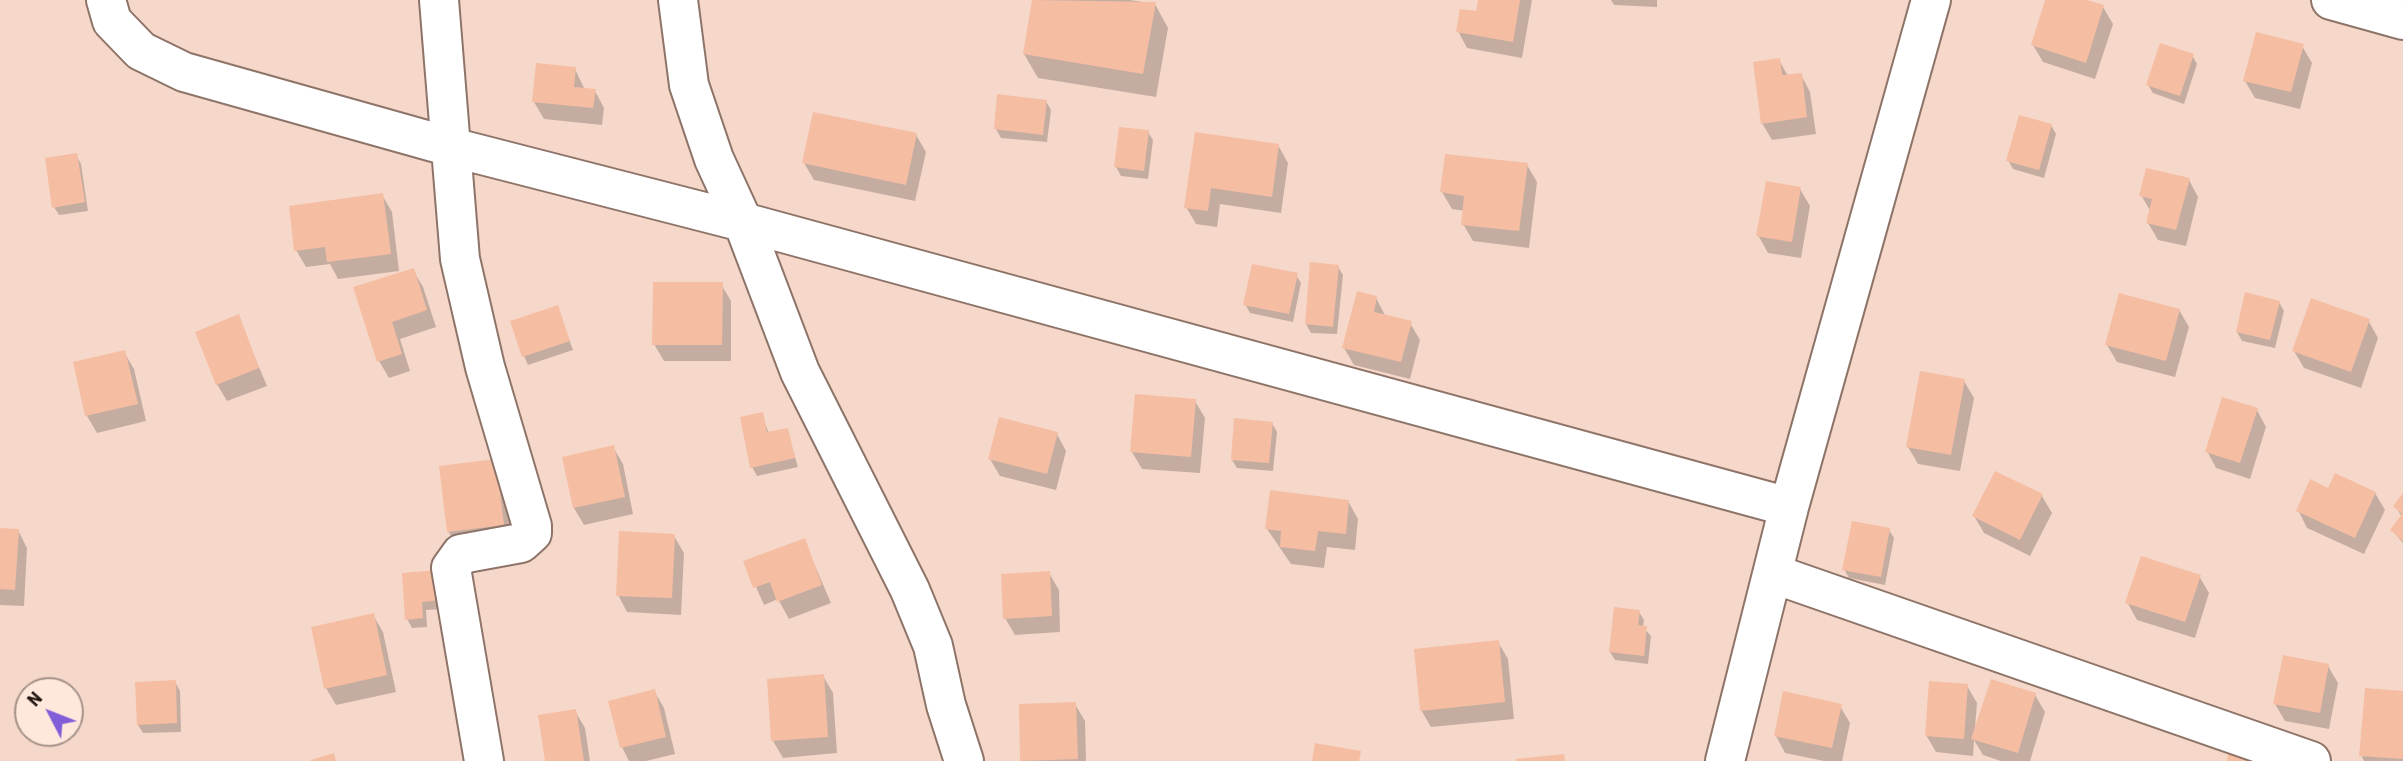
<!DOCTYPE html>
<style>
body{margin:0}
#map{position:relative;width:2403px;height:761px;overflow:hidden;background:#f6d8ca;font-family:"Roboto Condensed",sans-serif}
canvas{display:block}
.north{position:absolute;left:14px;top:677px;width:70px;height:70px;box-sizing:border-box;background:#ffe7dc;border:2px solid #a5938a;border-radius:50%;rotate:312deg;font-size:19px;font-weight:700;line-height:28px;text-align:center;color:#1e140f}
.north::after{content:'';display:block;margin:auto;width:24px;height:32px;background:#815dd8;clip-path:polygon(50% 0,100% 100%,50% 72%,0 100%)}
</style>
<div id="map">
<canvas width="2403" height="761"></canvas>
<div class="north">N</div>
</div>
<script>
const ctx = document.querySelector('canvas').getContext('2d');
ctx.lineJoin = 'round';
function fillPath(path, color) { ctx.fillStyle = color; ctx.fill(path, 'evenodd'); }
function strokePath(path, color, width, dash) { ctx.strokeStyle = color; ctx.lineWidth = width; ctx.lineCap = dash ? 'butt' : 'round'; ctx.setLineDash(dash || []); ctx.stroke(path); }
const shadow = new Path2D(`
 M1033,0H1130L1155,4L1168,28L1156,97L1038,78L1024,54Z
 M1480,0H1532L1522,58L1467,48L1458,31L1477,13Z
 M1611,0H1657V7L1614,5Z
 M2047,0H2081L2103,7L2113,24L2095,79L2043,62L2033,45Z
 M2302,46L2312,63L2300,109L2255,98L2245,81Z
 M2192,55L2197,64L2184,104L2153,93L2148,85Z
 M1779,60L1788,76L1801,75L1810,92L1816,134L1772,140L1762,123Z
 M575,69L585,90L595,91L604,108L602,125L544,119L534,102Z
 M1046,101L1051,110L1047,142L1001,138L996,129Z
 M2051,125L2056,134L2044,178L2013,169L2008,160Z
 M1148,132L1153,140L1148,179L1121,176L1116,167Z
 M1196,134L1278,145L1288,163L1281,213L1220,204L1217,227L1196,224L1186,207Z
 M916,135L926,152L915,201L814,180L804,163Z
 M76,155L81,164L88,211L59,215L54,207Z
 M1527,165L1537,182L1529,248L1473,241L1463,224L1465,211L1452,209L1442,192Z
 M2189,180L2198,197L2186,246L2158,240L2148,223L2151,212L2141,195Z
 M1800,189L1810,206L1801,258L1768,253L1758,235Z
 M382,195L392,212L399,271L338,279L330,264L306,267L296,250Z
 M1338,267L1343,275L1337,334L1311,333L1306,324Z
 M413,270L423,287L436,327L400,339L410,371L389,378L379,361L356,288Z
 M1296,275L1301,283L1293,322L1250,313L1245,304Z
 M721,284L731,301V361H664L654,344Z
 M1376,298L1386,317L1410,323L1420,340L1410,379L1354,365L1344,348Z
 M2279,302L2284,311L2275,348L2242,341L2237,332Z
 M557,307L573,350L528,365L524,356Z
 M2179,310L2189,327L2175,377L2117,362L2107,345Z
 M238,317L267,386L227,401L217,384Z
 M2368,320L2378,338L2361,388L2304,368L2294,351Z
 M124,352L134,369L146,421L97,433L87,416L75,364Z
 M1964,381L1974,398L1960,471L1918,464L1908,447Z
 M1195,401L1205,418L1200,473L1142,469L1132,452Z
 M2257,410L2266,427L2250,479L2216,468L2207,451Z
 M762,414L769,434L787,430L798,467L757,476L752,467Z
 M1272,423L1277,432L1273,471L1237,468L1232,460Z
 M1057,434L1066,451L1056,490L1000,476L990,459Z
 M613,447L623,464L633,514L584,525L574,508L564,458Z
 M441,468L505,478L512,542L458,548L448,531Z
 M2329,490L2375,493L2385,510L2364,554L2307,528L2298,510Z
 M2042,496L2052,513L2030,556L1984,533L1974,516Z
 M2403,496V543L2392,530L2402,517L2395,506Z
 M1348,501L1358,519L1355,550L1327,547L1324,568L1291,564L1267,529Z
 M0,529L18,530L27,548L24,606L0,605Z
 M1889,530L1894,538L1885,585L1849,578L1844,569Z
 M674,536L684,553L681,615L627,612L618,595Z
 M804,540L831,603L789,619L778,599L764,605L745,562Z
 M437,572L443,609L426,610L427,627L412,628L407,619Z
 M1049,573L1059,590L1060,632L1015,635L1005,618Z
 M2199,576L2209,593L2195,638L2137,620L2127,602Z
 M1639,612L1644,620L1643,627L1651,636L1648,664L1615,660L1610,652Z
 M373,615L383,632L396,692L336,705L326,688Z
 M1498,642L1508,659L1514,719L1431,727L1421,710Z
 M2328,666L2338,683L2329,729L2285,721L2275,704Z
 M823,676L833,693L837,753L783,758L773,741Z
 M175,682L180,691L181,732L143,733L138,725Z
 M1967,686L1977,703L1975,728L2035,695L2045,712L2030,761H2001L1983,755L1974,740L1973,756L1936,752L1926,735Z
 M654,691L664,708L675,754L646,761H629L622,747Z
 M2403,693V761H2364L2361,755Z
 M1075,704L1085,721L1086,761H1022L1021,706Z
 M1840,706L1850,723L1842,761H1824L1785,753L1776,736Z
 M575,711L585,728L590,761H547Z`);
const building = new Path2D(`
 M1032,0L1156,2L1143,74L1023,54Z
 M1478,0H1520L1513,42L1456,32L1460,9L1476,11Z
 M2045,0H2087L2104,5L2086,63L2031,45Z
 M2256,32L2304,44L2291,92L2243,81Z
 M2160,43L2194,54L2180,96L2146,85Z
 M1780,58L1782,75L1802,73L1807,117L1761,124L1753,62Z
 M536,63L576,67L574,87L596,89L593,108L532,102Z
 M997,94L1047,100L1043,135L994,129Z
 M813,112L917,133L906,185L802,163Z
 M2019,115L2052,124L2039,170L2006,161Z
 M1119,127L1149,130L1144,171L1114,167Z
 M1195,132L1279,144L1272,197L1211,188L1208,211L1184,208Z
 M77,153L85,202L52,208L45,158Z
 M1445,154L1528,163L1519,231L1461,225L1464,196L1440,192Z
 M2146,168L2190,178L2176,230L2146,223L2152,199L2139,196Z
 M1766,181L1801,187L1792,242L1756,236Z
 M383,193L391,254L327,262L325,247L294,251L289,206Z
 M1310,262L1339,265L1333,327L1305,324Z
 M1252,264L1298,273L1289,314L1243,305Z
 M414,268L427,310L392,322L402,354L377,362L353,287Z
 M653,282H723L722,345H652Z
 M1357,291L1377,296L1374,312L1412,321L1401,362L1342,348Z
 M2245,292L2280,301L2270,340L2236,332Z
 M2119,293L2180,309L2166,361L2105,345Z
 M2311,298L2370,319L2351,372L2292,351Z
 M558,305L570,341L522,357L510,321Z
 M239,314L259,368L216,385L195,332Z
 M125,350L138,404L85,416L73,362Z
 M1920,371L1965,379L1951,455L1906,447Z
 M1135,394L1196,399L1191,457L1130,452Z
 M2222,397L2258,408L2240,463L2205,452Z
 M763,412L767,432L788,428L795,458L750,468L740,417Z
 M999,417L1058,432L1047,474L988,459Z
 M1234,418L1273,422L1269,463L1231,460Z
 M614,445L625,497L573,508L562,457Z
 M496,459L504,525L447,532L439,466Z
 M1995,471L2043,494L2020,540L1972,516Z
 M2335,473L2376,492L2355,538L2296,511L2310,479L2328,488Z
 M1270,490L1349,500L1346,534L1318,531L1315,551L1280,547L1281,531L1265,529Z
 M2403,493V541L2390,530L2402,514L2393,506Z
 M1852,521L1890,528L1881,577L1842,570Z
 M0,528L19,529L15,590L0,589Z
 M619,531L675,534L672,598L616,596Z
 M805,538L822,585L777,602L770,582L753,588L743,561Z
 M2141,556L2201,575L2185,622L2125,603Z
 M438,570L440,600L422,602L423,618L405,620L402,573Z
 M1050,571L1052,616L1003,619L1001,574Z
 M1614,607L1640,610L1638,625L1647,626L1644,656L1609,652Z
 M374,613L387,675L324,689L311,627Z
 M1499,640L1505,702L1420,711L1414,649Z
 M2283,655L2329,664L2320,713L2273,704Z
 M824,674L828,737L771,741L767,679Z
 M1991,679L2036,693L2018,753L1971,739Z
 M176,680L177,723L137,725L135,682Z
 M1929,681L1968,684L1964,739L1925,736Z
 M2365,688L2403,691V759L2359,756Z
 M655,689L666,737L620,748L608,701Z
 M1783,691L1842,704L1832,748L1774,736Z
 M1076,702L1078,759L1020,761L1019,704Z
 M576,709L584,761H545L538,715Z
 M1315,743L1361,751L1359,761H1312Z
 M2229,748L2270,761H2227Z
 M334,753L336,761H311V760Z
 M1564,754L1565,761H1516V759Z`);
const minor = new Path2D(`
 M106,0L112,21L141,51L184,72L451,147L743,222L1789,507
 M439,0L460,259L485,367L532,526V533L521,543L461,554L451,568L484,761
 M678,0L689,85L714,159L743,222L800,372L910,590L933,646L946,705L964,761
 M2331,0L2403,20
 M1774,574L2311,761
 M1725,761L1789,507L1931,0`);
fillPath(shadow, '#0003');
fillPath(building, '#f5bda2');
strokePath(minor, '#8e7468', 42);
strokePath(minor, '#fff', 38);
</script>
